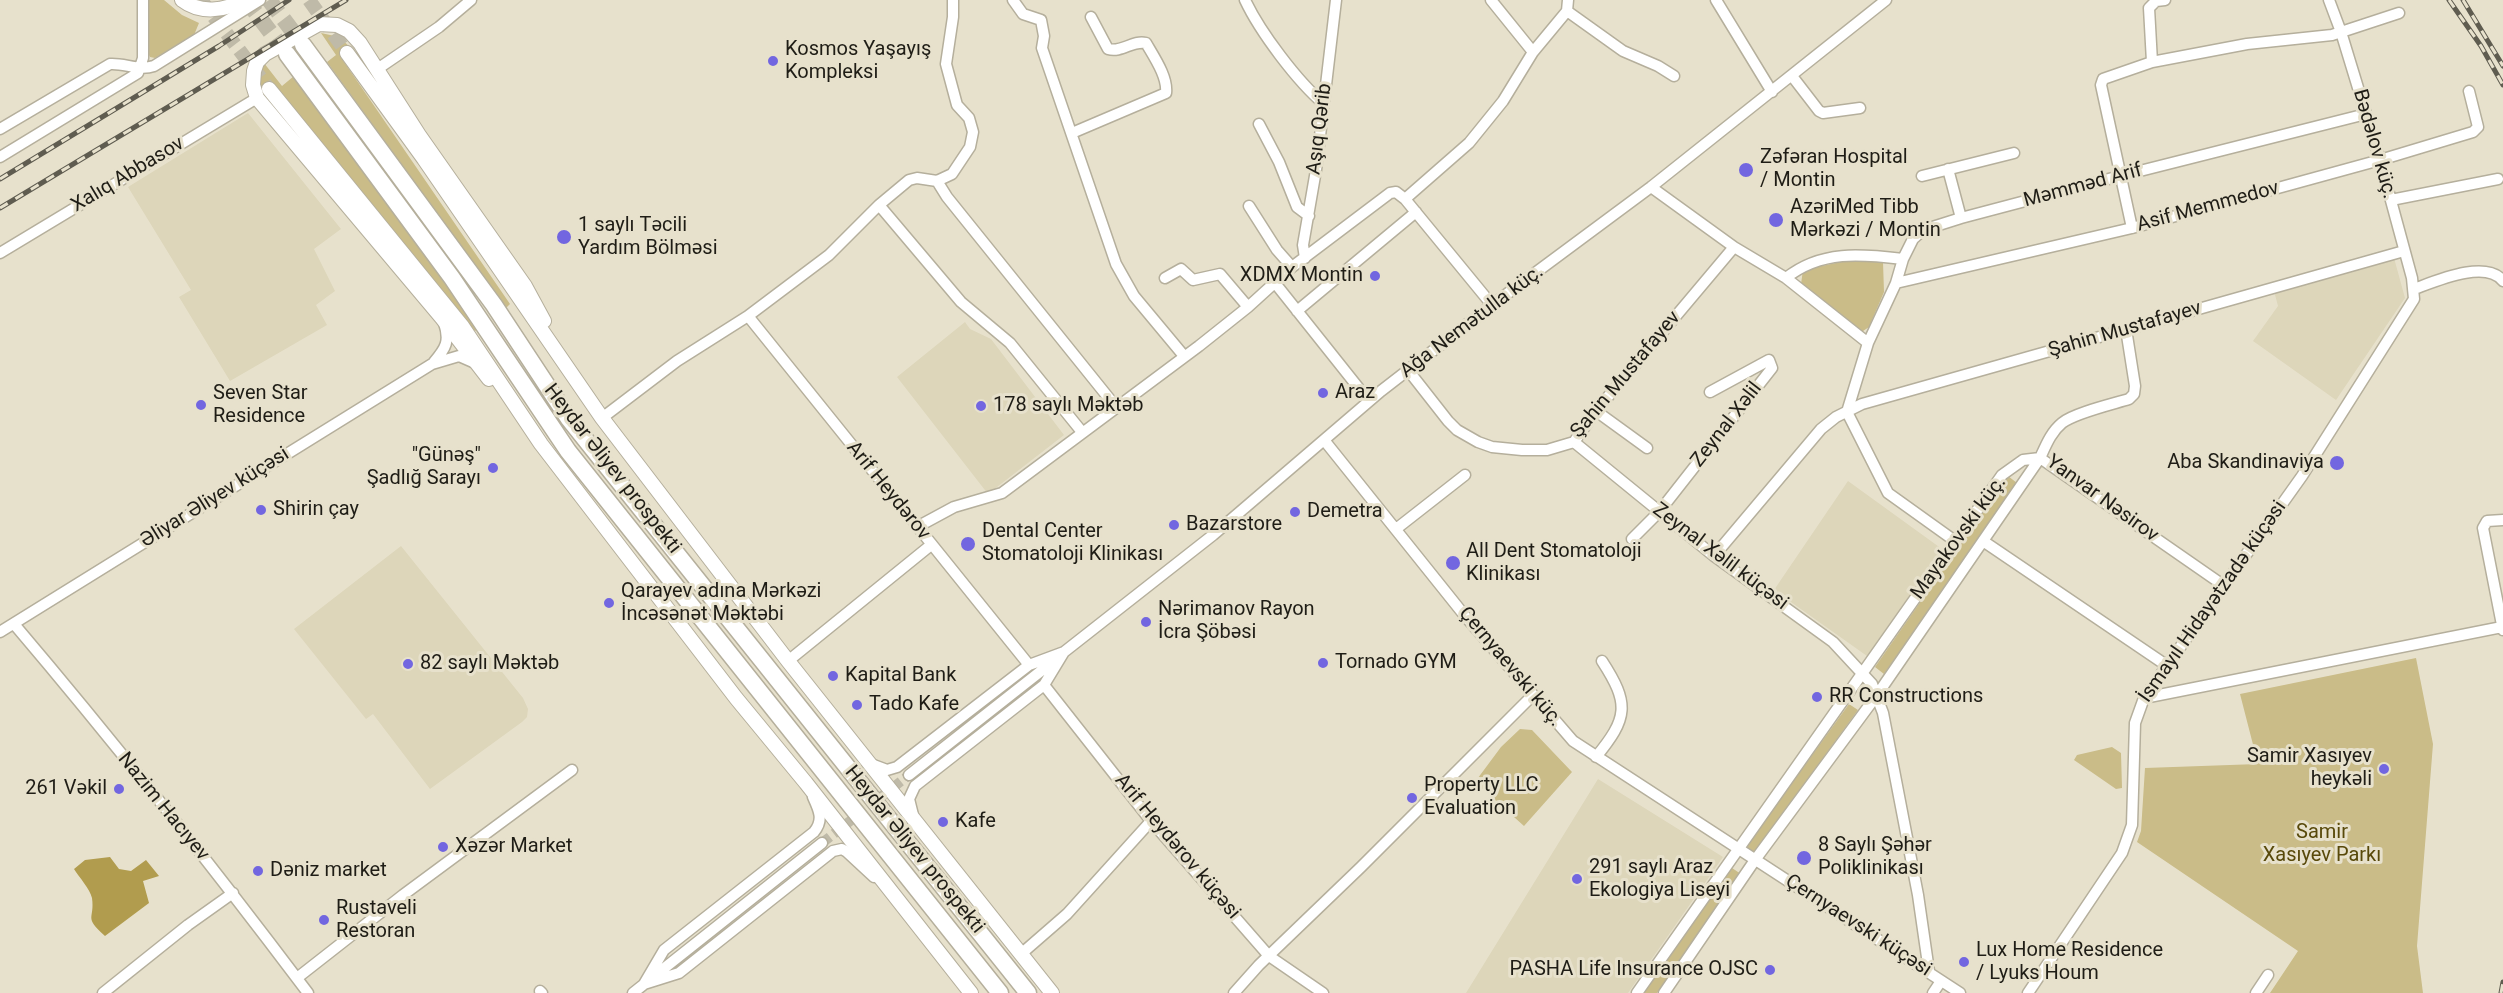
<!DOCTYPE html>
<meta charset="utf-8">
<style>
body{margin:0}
canvas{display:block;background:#e7e1cc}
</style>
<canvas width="2503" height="993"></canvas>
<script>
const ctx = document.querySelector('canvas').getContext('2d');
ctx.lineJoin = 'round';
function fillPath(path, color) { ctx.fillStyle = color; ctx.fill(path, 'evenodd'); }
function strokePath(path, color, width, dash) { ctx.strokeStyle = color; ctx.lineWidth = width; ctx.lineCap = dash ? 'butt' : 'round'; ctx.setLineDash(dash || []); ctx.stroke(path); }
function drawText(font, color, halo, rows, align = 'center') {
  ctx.font = font + ' Roboto,sans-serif'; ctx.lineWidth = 6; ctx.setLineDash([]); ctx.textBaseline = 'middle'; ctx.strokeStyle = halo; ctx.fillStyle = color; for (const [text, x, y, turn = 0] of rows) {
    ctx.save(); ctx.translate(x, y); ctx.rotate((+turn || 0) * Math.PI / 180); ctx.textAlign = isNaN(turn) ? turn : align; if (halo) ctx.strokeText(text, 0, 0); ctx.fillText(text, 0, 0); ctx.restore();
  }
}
const built = new Path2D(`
 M248,113L341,229L314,249L335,291L316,305L327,325L230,381L179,297L191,290L128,187Z
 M2394,258L2405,298L2336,400L2253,341L2278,306L2274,291Z
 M965,322L970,329L991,339L1064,435L988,494L897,377Z
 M1848,481L1942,549L1867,656L1774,590Z
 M401,546L523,698L528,709L527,717L522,722L430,789L373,714L366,719L294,629Z
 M1598,779L1723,857L1628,993H1466Z`);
const green = new Path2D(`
 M149,0H164L182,15L199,23L194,35L155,58L150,57L148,53Z
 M321,33L339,37L351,48L340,56L510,304L506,308L327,62L336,55Z
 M264,63L282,86L294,76L478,329L475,331L272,85L260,92C257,82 258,71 264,63Z
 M1859,258L1883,262L1884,292L1869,327L1860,333L1801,284L1803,270Z
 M2008,476L2017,483L1884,674L1875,667Z
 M2416,658L2433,744L2417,946L2423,993H2270L2298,951L2137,842L2141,831L2145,768L2258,764L2240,694Z
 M1849,704L1858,710L1753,854L1745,848Z
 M1520,729L1532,730L1572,772L1524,826L1475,782L1501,747Z
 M2112,747L2121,753L2122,788L2116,789L2074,760L2077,755Z
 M1732,868L1741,874L1657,993H1643Z`);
const forest = new Path2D(`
 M110,857L119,869L131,871L146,860L159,876L143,881L149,903L105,936C83,916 95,920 92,898C90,889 79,877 74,869L85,860Z`);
const minorTunnel = new Path2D(`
 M822,843L909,775`);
const majorTunnel = new Path2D(`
 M201,0L269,89
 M309,0L347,53`);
const highwayTunnel = new Path2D(`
 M246,0L287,54
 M269,0L303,45`);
const minor = new Path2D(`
 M1013,0L1023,14L1041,20L1044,36L1042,48L1116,264L1134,296L1184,356
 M1245,0C1260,32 1297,81 1324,104
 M1491,0L1533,52
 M1716,0L1772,92
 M1567,11L1623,51L1658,66L1674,76
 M2152,62L2149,8L2156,1L2165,0
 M376,70L439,27L471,0
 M1792,76L1819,111L1823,113L1860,108
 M1259,124L1279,162L1297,207L1309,216
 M0,129L110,64C125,63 139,71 154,66L260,0
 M1072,133L1166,93C1168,77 1154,57 1146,43C1132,40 1122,53 1108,49L1091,17
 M0,157L138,73L143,58V0
 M1948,169L1961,218
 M1922,176L2014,153
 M937,181L947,197L1116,407
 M1651,187L1734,247L1786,278L1868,343
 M1405,199L1469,143L1503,101L1533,52L1567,11L1568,0
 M2391,200L2498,179
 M879,205L961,302L1010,343L1082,432
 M1249,206L1277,250L1292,267
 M2132,228L2101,85L2103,79L2152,62L2247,44L2332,35L2399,13
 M0,253L257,98
 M1305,258L1303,245L1316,170L1336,0
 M1165,278L1181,269L1193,280L1220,274L1248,307
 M1786,278C1821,250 1861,254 1903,259
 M1275,283L1369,401
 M1896,283L2132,228L2380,160L2473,132L2478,127L2469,91
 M2414,289C2436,281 2486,259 2503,281
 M1297,311L1416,212
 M748,316L1029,665
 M434,362C446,348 450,341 444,323
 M1408,370L1448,421L1457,430L1478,442L1492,447L1522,450H1547L1574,442L1596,411L1734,247
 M1596,411L1647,448
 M1847,412L1868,343L1896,283L1903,259L1913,239L1923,230L1961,218L2120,176L2366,114
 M1847,412L1888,493L1955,541
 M602,418L677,361L748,316L829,255L879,205L909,180L917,178L937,181L952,174L970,147L973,132L969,118L957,105L946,64L953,17V0
 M1324,440L1465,616L1573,741L1960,993
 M1574,442L1714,556L1833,642L1872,684L1883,713L1918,895L1929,971
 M2040,458L2223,585
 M2503,520L2487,521L2483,528L2503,630
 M917,527L954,507L1002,493L1199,346L1248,307L1292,267L1390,193L1396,192L1405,199L1492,305
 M1396,529L1465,475
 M1632,539L1659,512L1772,368L1769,360L1710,392
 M1983,541L2166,665
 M1714,556L1821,429L1836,417L1862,404L2404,251
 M14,624C116,744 213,867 308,993
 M0,632L432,364L459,356L475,363
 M788,661L931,545
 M1044,685L1151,821L1269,956L1323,993
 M2144,698L2502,627
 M1596,757C1628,718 1630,704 1602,661
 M871,764L887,770L897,767L1029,665L1064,652L1213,535L1381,391L1492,305L1651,187L1886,0
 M909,775L1055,660
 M913,815L909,799L915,786L1044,685L1064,652
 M1021,954L1067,914L1151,821
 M297,978L403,895L572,770
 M644,984L679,973L833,851L842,849L847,852L874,877
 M644,984L664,950L814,832C824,820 819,810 813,797
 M540,991L542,993
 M103,993L188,925L233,893
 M633,993L822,843
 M1234,993L1259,965L1361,867L1533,695
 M1637,993C1759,820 1880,647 2002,475L2023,460L2040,458
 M1664,993L1755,860L1877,695L2040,458C2046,445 2051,432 2062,423C2074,413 2113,404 2129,399L2134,394L2135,386L2126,329
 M1933,993L1941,981
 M2028,993L2122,853L2132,825L2135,723L2144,698L2302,476L2414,299L2412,278L2380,160L2341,32L2329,0
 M2256,993L2268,975`);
const major = new Path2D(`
 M182,0C200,14 225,11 244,0
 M347,53L424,159L602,418L788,661L1052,993
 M269,89L462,326L541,444L736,698L806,783L971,993
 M489,379L442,318L257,98L253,85L254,71L257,62L265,54L319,24L337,25L349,31L360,43L419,135L525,286L544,321`);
const highway = new Path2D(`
 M303,45L494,305L569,419L1028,993
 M287,54L452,278L568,451L1000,993`);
const rail = new Path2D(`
 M2449,0L2481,46L2503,85
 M2463,0L2503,66
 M0,179L219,46L289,0
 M0,208L346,0
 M2501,993L2503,982`);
const markers = [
 [773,61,6,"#7266e0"],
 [1746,170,8,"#7266e0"],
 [1776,220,8,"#7266e0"],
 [564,237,8,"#7266e0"],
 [1375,276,6,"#7266e0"],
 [1323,393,6,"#7266e0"],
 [201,405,6,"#7266e0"],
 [981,406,6,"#7266e0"],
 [2337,463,8,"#7266e0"],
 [493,468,6,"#7266e0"],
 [261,510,6,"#7266e0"],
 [1295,512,6,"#7266e0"],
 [1174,525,6,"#7266e0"],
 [968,544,8,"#7266e0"],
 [1453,563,8,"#7266e0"],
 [609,603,6,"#7266e0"],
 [1146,622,6,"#7266e0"],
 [1323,663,6,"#7266e0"],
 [408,664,6,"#7266e0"],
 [833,676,6,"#7266e0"],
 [1817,697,6,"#7266e0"],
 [857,705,6,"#7266e0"],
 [2384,769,6,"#7266e0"],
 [119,789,6,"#7266e0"],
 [1412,798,6,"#7266e0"],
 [943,822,6,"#7266e0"],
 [443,847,6,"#7266e0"],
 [1804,858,8,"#7266e0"],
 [258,871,6,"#7266e0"],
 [1577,879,6,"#7266e0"],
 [324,920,6,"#7266e0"],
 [1964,962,6,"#7266e0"],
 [1770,970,6,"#7266e0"]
];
const poiNames = [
 ["Kosmos Yaşayış",785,50],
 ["Kompleksi",785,73],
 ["Zəfəran Hospital",1760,158],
 ["/ Montin",1760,181],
 ["AzəriMed Tibb",1790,208],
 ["Mərkəzi / Montin",1790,231],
 ["1 saylı Təcili",578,226],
 ["Yardım Bölməsi",578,249],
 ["XDMX Montin",1363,276,"right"],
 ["Araz",1335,393],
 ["Seven Star",213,394],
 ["Residence",213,417],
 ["178 saylı Məktəb",993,406],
 ["\"Günəş\"",481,456,"right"],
 ["Şadlığ Sarayı",481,479,"right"],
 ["Aba Skandinaviya",2324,463,"right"],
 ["Shirin çay",273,510],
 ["Demetra",1307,512],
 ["Bazarstore",1186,525],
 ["Dental Center",982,532],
 ["Stomatoloji Klinikası",982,555],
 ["All Dent Stomatoloji",1466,552],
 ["Klinikası",1466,575],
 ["Qarayev adına Mərkəzi",621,592],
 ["İncəsənət Məktəbi",621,615],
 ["Nərimanov Rayon",1158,610],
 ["İcra Şöbəsi",1158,633],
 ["Tornado GYM",1335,663],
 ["82 saylı Məktəb",420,664],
 ["Kapital Bank",845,676],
 ["RR Constructions",1829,697],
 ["Tado Kafe",869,705],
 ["Samir Xasıyev",2372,757,"right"],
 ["heykəli",2372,780,"right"],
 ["Property LLC",1424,786],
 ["Evaluation",1424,809],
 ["261 Vəkil",107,789,"right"],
 ["Kafe",955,822],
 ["8 Saylı Şəhər",1818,846],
 ["Poliklinikası",1818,869],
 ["Xəzər Market",455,847],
 ["291 saylı Araz",1589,868],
 ["Ekologiya Liseyi",1589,891],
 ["Dəniz market",270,871],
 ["Rustaveli",336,909],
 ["Restoran",336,932],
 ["Lux Home Residence",1976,951],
 ["/ Lyuks Houm",1976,974],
 ["PASHA Life Insurance OJSC",1758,970,"right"]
];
const streetNames = [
 ["Aşıq Qərib",1320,129,-83],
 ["Bədəlov küç.",2374,144,74],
 ["Xalıq Abbasov",128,175,-31],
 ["Məmməd Arif",2083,186,-15],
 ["Asif Memmedov",2208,207,-15],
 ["Ağa Nemətulla küç.",1472,322,-37],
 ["Şahin Mustafayev",2125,330,-16],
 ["Şahin Mustafayev",1626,375,-50],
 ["Zeynal Xəlil",1727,425,-52],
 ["Heydər Əliyev prospekti",612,469,52],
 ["Arif Heydərov",888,491,51],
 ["Əliyar Əliyev küçəsi",215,498,-32],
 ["Yanvar Nəsirov",2102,499,36],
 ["Mayakovski küç.",1959,538,-54],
 ["Zeynal Xəlil küçəsi",1720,557,37],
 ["İsmayıl Hidayətzadə küçəsi",2213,602,-55],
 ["Çernyaevski küç.",1510,667,50],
 ["Nazim Hacıyev",163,807,51],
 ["Arif Heydərov küçəsi",1177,847,50],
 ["Heydər Əliyev prospekti",914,850,51],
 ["Çernyaevski küçəsi",1858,926,33]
];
const parkNames = [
 ["Samir",2322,833],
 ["Xasıyev Parkı",2322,856]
];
fillPath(built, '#ddd6ba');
fillPath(green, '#cabc88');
fillPath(forest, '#b19c4e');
strokePath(minorTunnel, '#bfbaa8', 10, [10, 5]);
strokePath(majorTunnel, '#bfbaa8', 14, [14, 7]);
strokePath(highwayTunnel, '#bfbaa8', 16, [16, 8]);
strokePath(minor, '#b5af9c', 13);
strokePath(major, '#b5af9c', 16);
strokePath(highway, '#b5af9c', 19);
strokePath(minor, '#fff', 10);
strokePath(major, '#fff', 14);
strokePath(highway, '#fff', 16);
strokePath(rail, '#5f5c50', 5);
strokePath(rail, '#e7e1cc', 3, [9]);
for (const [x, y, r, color] of markers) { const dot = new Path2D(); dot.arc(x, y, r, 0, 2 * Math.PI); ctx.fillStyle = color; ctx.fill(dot); strokePath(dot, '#e7e1cc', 2); }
drawText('20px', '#1f1d16', '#e7e1cc', poiNames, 'left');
drawText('20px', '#1f1d16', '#e7e1cc', streetNames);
drawText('20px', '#58490a', '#e7e1cc', parkNames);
</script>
